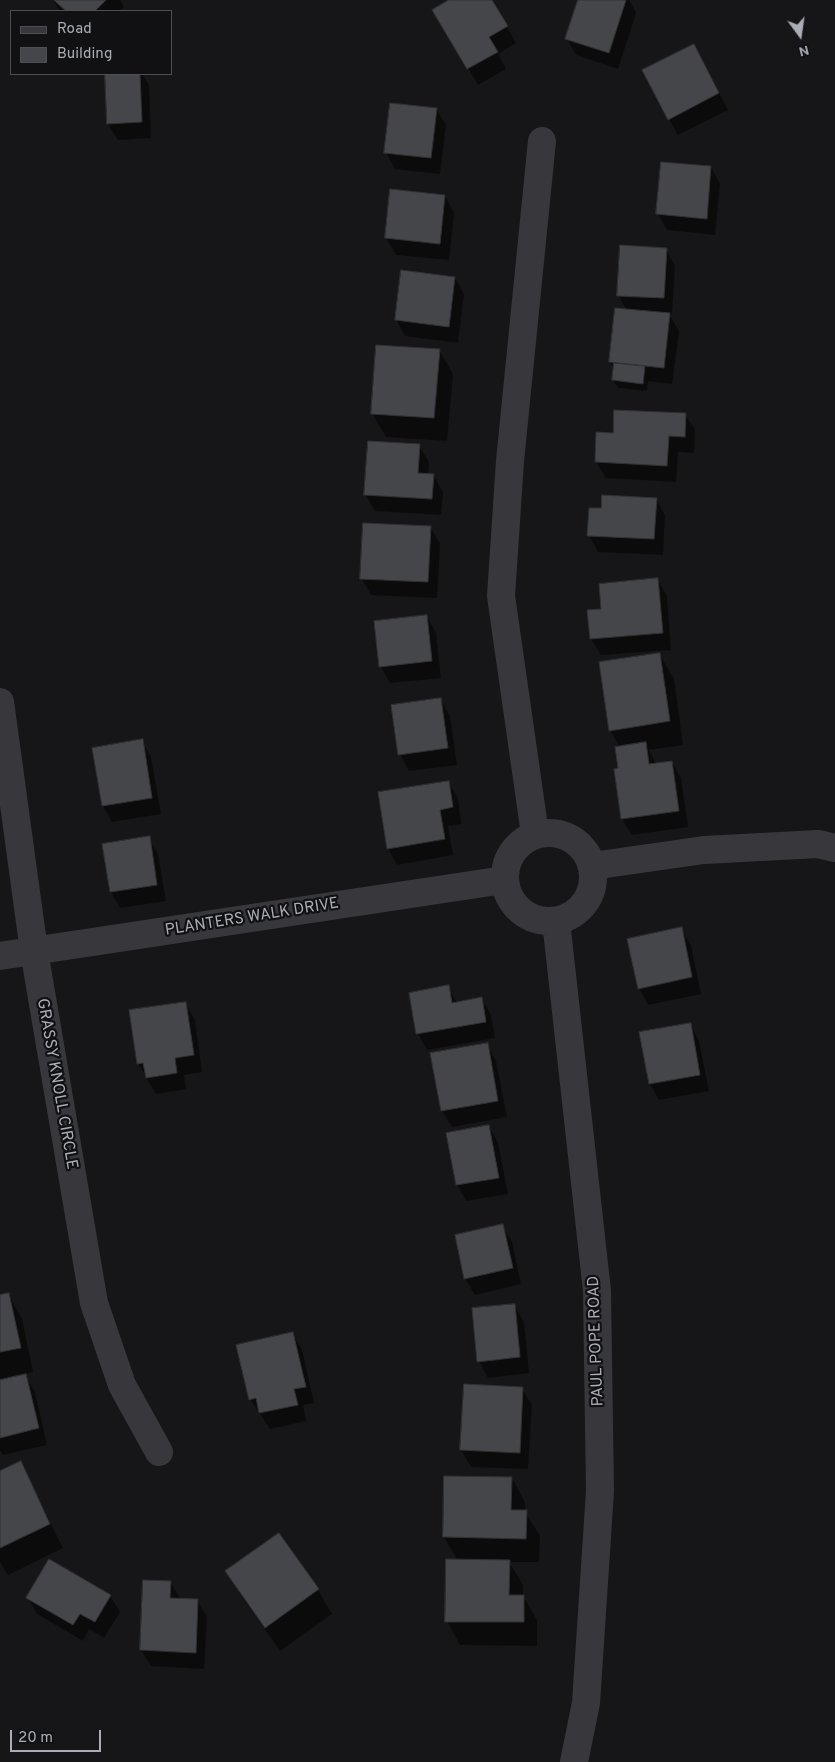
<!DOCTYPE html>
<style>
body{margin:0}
#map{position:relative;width:835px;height:1762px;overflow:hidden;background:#161618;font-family:Overpass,sans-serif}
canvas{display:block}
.legend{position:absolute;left:10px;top:10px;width:162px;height:65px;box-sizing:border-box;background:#111113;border:1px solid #4e4f54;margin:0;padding:6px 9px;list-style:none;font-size:15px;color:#aaadb6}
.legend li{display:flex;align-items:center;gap:10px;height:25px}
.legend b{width:25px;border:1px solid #4e4f54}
.north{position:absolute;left:775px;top:10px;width:50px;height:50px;-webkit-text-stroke:4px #111113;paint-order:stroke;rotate:166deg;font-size:14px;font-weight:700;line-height:20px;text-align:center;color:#aaadb6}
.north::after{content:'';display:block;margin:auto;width:18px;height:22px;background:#aaadb6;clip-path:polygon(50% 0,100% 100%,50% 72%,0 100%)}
.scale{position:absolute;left:10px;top:1730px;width:91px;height:22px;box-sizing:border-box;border:2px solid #aaadb6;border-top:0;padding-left:6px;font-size:15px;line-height:18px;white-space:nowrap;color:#aaadb6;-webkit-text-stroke:4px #111113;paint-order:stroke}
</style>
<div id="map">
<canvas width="835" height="1762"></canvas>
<ul class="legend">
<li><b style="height:6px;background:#38383c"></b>Road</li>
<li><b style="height:14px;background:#45464a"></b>Building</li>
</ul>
<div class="north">N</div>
<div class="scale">20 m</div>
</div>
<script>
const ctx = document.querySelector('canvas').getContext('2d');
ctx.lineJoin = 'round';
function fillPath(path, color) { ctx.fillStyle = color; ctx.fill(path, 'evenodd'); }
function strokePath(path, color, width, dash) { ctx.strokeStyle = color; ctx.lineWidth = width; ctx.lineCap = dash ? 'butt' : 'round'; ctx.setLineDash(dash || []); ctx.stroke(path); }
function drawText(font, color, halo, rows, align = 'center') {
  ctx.font = font + ' Overpass,sans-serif'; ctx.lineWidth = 4.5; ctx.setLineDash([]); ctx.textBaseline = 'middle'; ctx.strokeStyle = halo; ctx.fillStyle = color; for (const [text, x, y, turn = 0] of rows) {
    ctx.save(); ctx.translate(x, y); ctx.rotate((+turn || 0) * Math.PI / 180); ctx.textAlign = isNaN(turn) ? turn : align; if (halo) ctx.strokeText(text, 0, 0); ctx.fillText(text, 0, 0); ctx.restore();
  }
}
const shadow = new Path2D(`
 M53,0H120L124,7L120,11H60Z
 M452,0H491L516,43L498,54L506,69L478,85L434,10Z
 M579,0H629L636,13L618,69L576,55L567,39Z
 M694,45L728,110L678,135L669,119Z
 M106,74H142L149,85L151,138L118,140L108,124Z
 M436,109L446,125L440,174L395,169L386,153Z
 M711,167L720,184L715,235L667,230L658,214Z
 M391,191L445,196L454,213L449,260L396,255L386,238Z
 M666,249L675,266L672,314H669L679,331L672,384L648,381L647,391L618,388L613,380L614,369L610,362L627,310L618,295Z
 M455,278L464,294L458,343L405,336L396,320Z
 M439,350L453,374L447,441L386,437L372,413Z
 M685,414L695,430L694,453L678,452L676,482L606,478L596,462L614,434Z
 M419,446L429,462L428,475L434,476L443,492L441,515L375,511L365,494Z
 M656,499L665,515L663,555L598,552L589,535L602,510Z
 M430,527L440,543L437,598L371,595L362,579Z
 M658,580L667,596L671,650L601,655L591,639L589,611L602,610Z
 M427,617L436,633L441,678L390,683L381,667Z
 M660,655L674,679L683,745L649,750L656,764L672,762L681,778L688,827L632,835L622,819L620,748L610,730Z
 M440,699L450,716L457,765L409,771L400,754Z
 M142,741L151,757L161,814L112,822L103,806Z
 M448,782L458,798L461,824L448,826L453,855L397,865L388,848Z
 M149,838L158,854L166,901L120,908L111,892Z
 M681,929L691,945L701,994L648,1005L639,988Z
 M448,987L457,1003L481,998L491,1015L495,1038L427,1050L418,1034L410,994Z
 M185,1003L195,1020L202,1072L184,1075L186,1089L156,1094L138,1063Z
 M690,1024L699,1041L709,1091L659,1100L650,1084Z
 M487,1044L496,1061L507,1117L452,1127L442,1111Z
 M489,1126L498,1143L508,1194L466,1201L457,1185Z
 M502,1226L512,1242L521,1284L475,1295L465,1278Z
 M9,1295L22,1319L33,1372L24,1374L35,1392L47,1445L3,1455L0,1450V1297Z
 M514,1305L524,1322L529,1373L488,1378L479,1361Z
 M292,1333L302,1350L314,1403L303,1405L306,1421L270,1429L250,1399Z
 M465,1386L522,1389L532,1405L528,1469L471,1467L461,1450Z
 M20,1462L63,1548L8,1575L0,1562V1472Z
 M512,1478L525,1502V1512L540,1536L539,1562H509L523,1585V1596L537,1620V1646L460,1645L447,1621L458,1561L444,1537Z
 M279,1534L318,1590L332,1614L280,1651L241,1595L227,1571Z
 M170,1582L180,1598L197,1600L207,1617L204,1669L151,1666L141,1650Z
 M110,1596L120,1612L104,1638L89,1629L83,1641L37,1614L28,1598Z`);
const building = new Path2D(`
 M54,0H106L95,11H66Z
 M449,0H492L508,26L489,37L498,52L467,69L432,10Z
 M578,0H626L609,53L565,39Z
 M694,44L719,93L668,120L642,70Z
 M105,74H140L142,122L107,124Z
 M390,103L437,108L431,158L384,153Z
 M661,162L711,166L707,219L656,214Z
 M390,189L445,195L440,244L385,238Z
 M620,245L667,248L664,298L617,296Z
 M401,270L455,277L449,327L395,320Z
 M615,308L670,313L664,368L609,362Z
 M376,345L440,349L434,418L371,414Z
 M614,363L645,366L643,384L612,380Z
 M614,410L686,413L685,437L669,436L667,466L595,462L596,432L613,433Z
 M368,441L420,444L418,473L434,474L432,499L364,495Z
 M602,495L657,498L654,539L587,536L589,508H601Z
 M363,523L431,526L428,582L360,579Z
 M658,578L663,633L590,639L587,610L601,609L599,584Z
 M427,615L432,661L379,667L374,621Z
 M660,653L670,721L609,731L599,662Z
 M441,698L448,748L398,755L391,705Z
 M143,739L152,798L102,806L92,748Z
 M646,742L649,764L672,761L679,811L621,819L614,769L618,768L615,747Z
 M449,781L453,807L440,810L445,839L387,849L378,792Z
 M150,836L157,885L110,892L102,844Z
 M682,927L692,977L638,989L627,939Z
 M449,985L452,1003L482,997L486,1022L416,1034L409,993Z
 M186,1002L194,1055L175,1058L177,1073L146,1078L143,1063L137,1064L129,1010Z
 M691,1023L700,1075L649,1084L639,1032Z
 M488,1043L498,1101L441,1111L430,1053Z
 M489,1125L499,1178L456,1185L446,1133Z
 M503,1224L513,1268L464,1279L455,1235Z
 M9,1293L21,1348L0,1352V1295Z
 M515,1304L520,1357L477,1362L472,1308Z
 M293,1332L306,1387L294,1389L298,1405L259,1413L256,1398L249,1400L236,1345Z
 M26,1374L39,1428L0,1438V1380Z
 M464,1384L523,1387L520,1453L460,1450Z
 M21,1461L50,1524L0,1548V1471Z
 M444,1476L512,1477L511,1510H527L526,1539L443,1537Z
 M279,1533L319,1589L265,1628L225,1571Z
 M49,1559L111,1595L95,1622L80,1614L73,1625L26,1598Z
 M446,1559L510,1560L509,1595H524V1622H445Z
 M143,1580L171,1581L170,1598L198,1599L196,1653L140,1650Z`);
const street = new Path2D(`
 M0,702L34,951L94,1303L122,1385L159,1452
 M505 877a44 44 0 1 1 88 0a44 44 0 1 1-88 0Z
 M535,834L501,596L510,461L542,141
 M592,866L704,850L818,844L835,848
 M556,921L597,1291L600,1491L586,1703L574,1762
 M0,956L504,880`);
const streetNames = [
 ["PLANTERS WALK DRIVE",252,918,-9],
 ["GRASSY KNOLL CIRCLE",56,1084,80],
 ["PAUL POPE ROAD",597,1341,-92]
];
fillPath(shadow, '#0007');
fillPath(building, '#45464a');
strokePath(building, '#313034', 1);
strokePath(street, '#38383c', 28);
drawText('16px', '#aaadb6', '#111113', streetNames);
</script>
